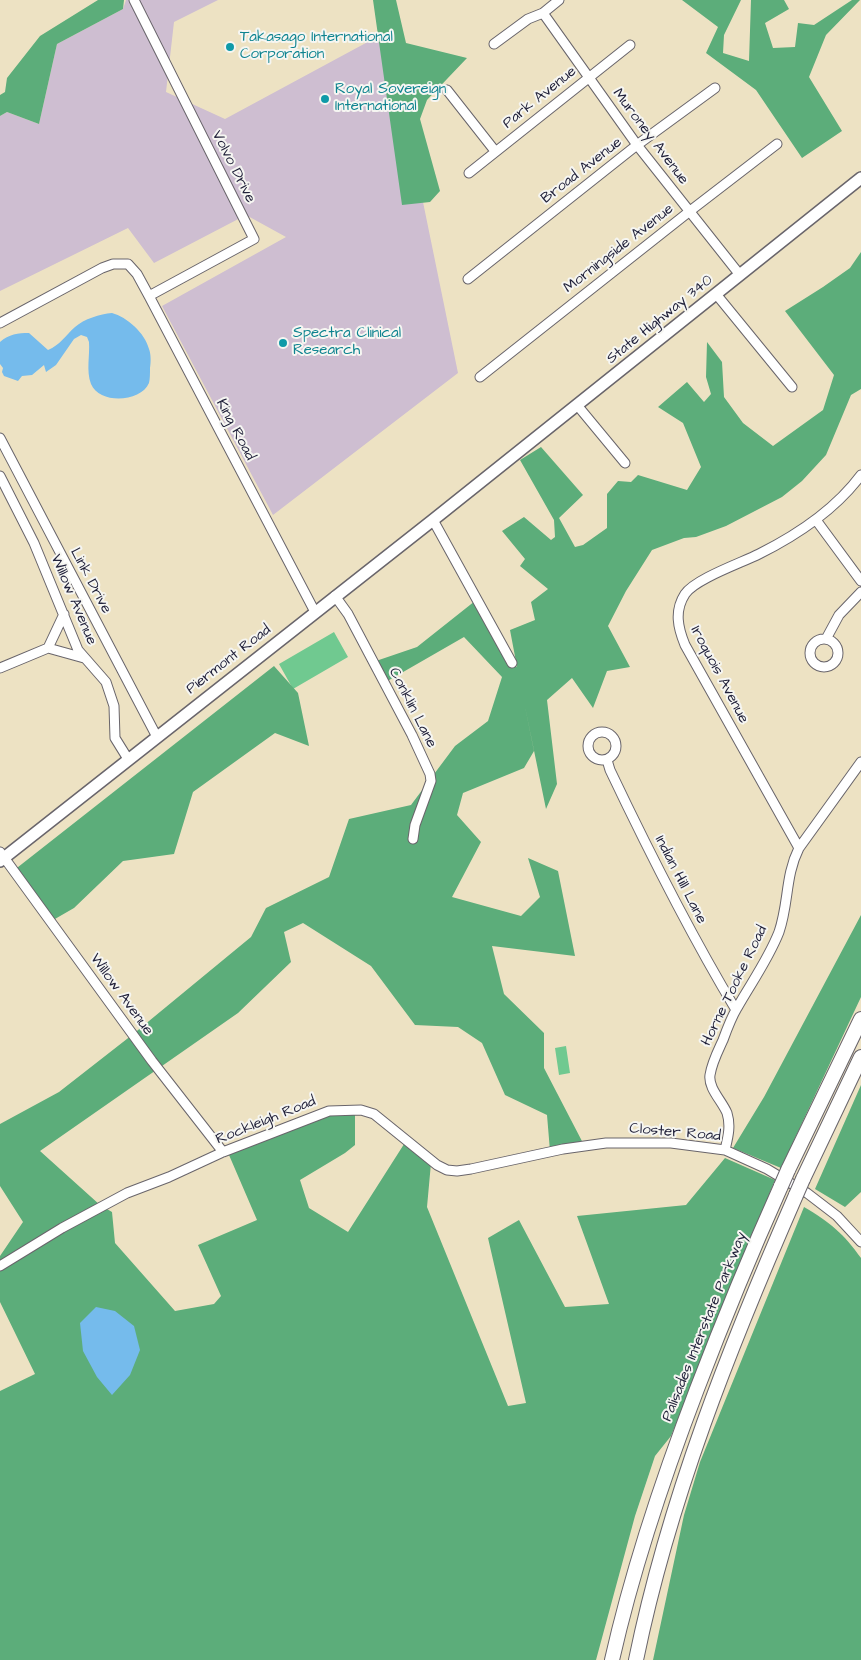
<!DOCTYPE html>
<style>
body{margin:0}
canvas{display:block;background:#ede2c3}
</style>
<canvas width="861" height="1660"></canvas>
<script>
const ctx = document.querySelector('canvas').getContext('2d');
ctx.lineJoin = 'round';
function fillPath(path, color) { ctx.fillStyle = color; ctx.fill(path, 'evenodd'); }
function strokePath(path, color, width, dash) { ctx.strokeStyle = color; ctx.lineWidth = width; ctx.lineCap = dash ? 'butt' : 'round'; ctx.setLineDash(dash || []); ctx.stroke(path); }
function drawText(font, color, halo, rows, align = 'center') {
  ctx.font = font + ' "Architects Daughter",sans-serif'; ctx.lineWidth = 4; ctx.setLineDash([]); ctx.textBaseline = 'middle'; ctx.strokeStyle = halo; ctx.fillStyle = color; for (const [text, x, y, turn = 0] of rows) {
    ctx.save(); ctx.translate(x, y); ctx.rotate((+turn || 0) * Math.PI / 180); ctx.textAlign = isNaN(turn) ? turn : align; if (halo) ctx.strokeText(text, 0, 0); ctx.fillText(text, 0, 0); ctx.restore();
  }
}
const industrial = new Path2D(`
 M126,0H218L174,22L166,92L225,119L388,31L458,373L273,515L162,306L286,237L246,215L154,263L128,228L0,291V116L7,112L39,124L57,44L123,9Z`);
const green = new Path2D(`
 M334,632L348,657L293,689L279,664Z
 M566,1046L570,1073L559,1075L555,1048Z`);
const forest = new Path2D(`
 M98,0H124L123,9L57,44L39,124L7,112L0,116V95L5,92L7,78L40,36Z
 M373,0H396L406,43L467,58L427,100L420,119L440,191L430,202L402,205Z
 M682,0H741L724,35L723,53L749,61L751,0H784L789,9L765,23L773,48L795,47L798,23L814,25L852,0H860L826,35L809,77L842,131L802,158L756,90L706,53L718,27Z
 M861,252V389L851,395L826,455L802,481L782,497L726,526L696,537L684,538L652,550L626,591L608,626L630,667L607,671L593,708L572,678L547,700L557,784L546,809L523,697L534,751L524,768L463,793L457,815L481,842L452,897L521,916L540,897L528,858L558,871L575,956L492,946L504,994L544,1033V1068L584,1145L550,1151L547,1115L505,1095L482,1043L458,1027L415,1025L371,966L303,923L284,932L291,962L238,1013L40,1151L100,1205L112,1212L115,1243L175,1311L214,1304L221,1296L198,1245L257,1220L229,1155L324,1113L355,1112V1145L345,1153L300,1180L309,1208L348,1232L406,1141L431,1163L427,1207L508,1406L526,1403L488,1238L519,1220L565,1307L609,1304L577,1216L686,1205L725,1158L775,1180L671,1436L655,1456L635,1516L596,1660H0V1391L35,1374L0,1302V1256L23,1222L0,1186V1124L59,1092L132,1035L251,937L266,908L329,877L349,819L411,805L455,746L488,721L502,677L464,637L384,683L373,662L417,647L475,601L503,655L517,667L510,630L535,620L531,602L548,589L520,566L525,559L502,531L524,517L551,540L555,537L554,520L520,460L541,447L583,495L559,518L575,547L583,545L607,528V494L618,481L631,482L638,475L687,490L701,467L683,423L658,407L687,382L704,402L711,394L706,377L707,342L722,362L724,397L743,423L773,446L823,410L834,375L785,311L823,287L850,268Z
 M274,666L298,693L309,746L275,733L193,792L174,854L123,861L74,908L48,923L13,871Z
 M861,915V997L781,1168L733,1148L764,1097Z
 M861,1085V1192L845,1207L815,1189Z
 M804,1207C830,1222 844,1234 861,1258V1660H653L684,1515L700,1462Z`);
const water = new Path2D(`
 M112,313C127,317 145,333 149,349C151,354 151,362 150,368C150,373 150,379 149,383C141,402 100,405 91,384C86,371 90,355 89,342L87,337L81,335L74,339L56,365L46,372L44,365L32,375L22,376L18,381L4,376L2,372L3,368L0,364V342C9,334 18,333 29,333L48,350C60,345 65,336 75,327C84,319 100,314 112,313Z
 M96,1307L115,1311L134,1326L140,1350L130,1375L112,1395L97,1377L83,1351L80,1323Z`);
const minor = new Path2D(`
 M134,0L254,239L149,296
 M543,13L637,145L740,275
 M494,44L528,19L543,13L559,0
 M447,90L495,151
 M469,173L630,45
 M468,279L637,145L715,88
 M716,294L792,387
 M0,323L102,268L113,264H128L137,274L149,296L315,612
 M480,377L690,211L777,144
 M577,405L625,463
 M0,438L157,737
 M0,476L34,543L78,650L106,682L114,706L115,738L128,759
 M433,520L512,663
 M816,520L861,581
 M335,596L348,614L412,735L430,774L431,781L415,825L413,839
 M826,639L839,615L861,592
 M810 653a14 14 0 1 1 28 0a14 14 0 1 1-28 0Z
 M48,648L84,658
 M0,668L48,648L64,614
 M588 746a14 14 0 1 1 28 0a14 14 0 1 1-28 0Z
 M607,760L610,770C649,852 689,932 736,1010
 M799,848L685,645C678,628 674,611 685,594C695,579 741,563 759,554C797,535 835,510 861,475
 M0,852L152,1061L223,1152
 M725,1150C728,1137 731,1126 727,1113C722,1101 708,1088 710,1075C712,1062 718,1051 723,1040C727,1029 731,1018 737,1008C751,983 768,960 779,932C789,903 785,876 799,848L861,762
 M0,1266L62,1228L127,1193L169,1177L223,1152L329,1111L361,1110L374,1114L437,1165L447,1170L457,1171L471,1169L563,1149L606,1143H671L725,1150L767,1169L807,1193L837,1216L861,1242`);
const major = new Path2D(`
 M0,861L433,520L861,178`);
const highway = new Path2D(`
 M788,1170L861,1019
 M803,1179L861,1057
 M612,1660C633,1567 663,1478 697,1389C723,1321 751,1253 781,1186
 M636,1660C669,1499 730,1346 796,1195`);
const highwayBridge = new Path2D(`
 M781,1186L788,1170
 M796,1195L803,1179`);
const markers = [
 [230,47,5,"#0f9aa8"],
 [325,99,5,"#0f9aa8"],
 [283,343,5,"#0f9aa8"]
];
const cultureNames = [
 ["Takasago International",240,38],
 ["Corporation",240,55],
 ["Royal Sovereign",335,90],
 ["International",335,107],
 ["Spectra Clinical",293,334],
 ["Research",293,351]
];
const streetNames = [
 ["Park Avenue",540,98,-39],
 ["Muroney Avenue",650,137,53],
 ["Volvo Drive",233,167,63],
 ["Broad Avenue",582,171,-38],
 ["Morningside Avenue",619,249,-38],
 ["State Highway 340",660,320,-39],
 ["King Road",235,430,62],
 ["Link Drive",90,581,62],
 ["Willow Avenue",73,600,67],
 ["Piermont Road",229,660,-38],
 ["Iroquois Avenue",719,675,62],
 ["Conklin Lane",412,708,63],
 ["Indian Hill Lane",680,880,63],
 ["Horne Tooke Road",735,986,-64],
 ["Willow Avenue",121,995,54],
 ["Rockleigh Road",266,1121,-22],
 ["Closter Road",675,1133,5],
 ["Palisades Interstate Parkway",705,1327,-68]
];
fillPath(industrial, '#cebed1');
fillPath(green, '#70c990');
fillPath(forest, '#5cad7a');
fillPath(water, '#75bbec');
strokePath(minor, '#69656b', 11);
strokePath(major, '#69656b', 14);
strokePath(highway, '#69656b', 16);
strokePath(minor, '#fff', 9);
strokePath(major, '#fff', 11);
strokePath(highway, '#fff', 14);
strokePath(highwayBridge, '#69656b', 16, []);
strokePath(highwayBridge, '#fff', 14);
for (const [x, y, r, color] of markers) { const dot = new Path2D(); dot.arc(x, y, r, 0, 2 * Math.PI); ctx.fillStyle = color; ctx.fill(dot); strokePath(dot, '#f6f6f2', 2); }
drawText('15px', '#0d838f', '#f6f6f2', cultureNames, 'left');
drawText('15px', '#22223b', '#f6f6f2', streetNames);
</script>
